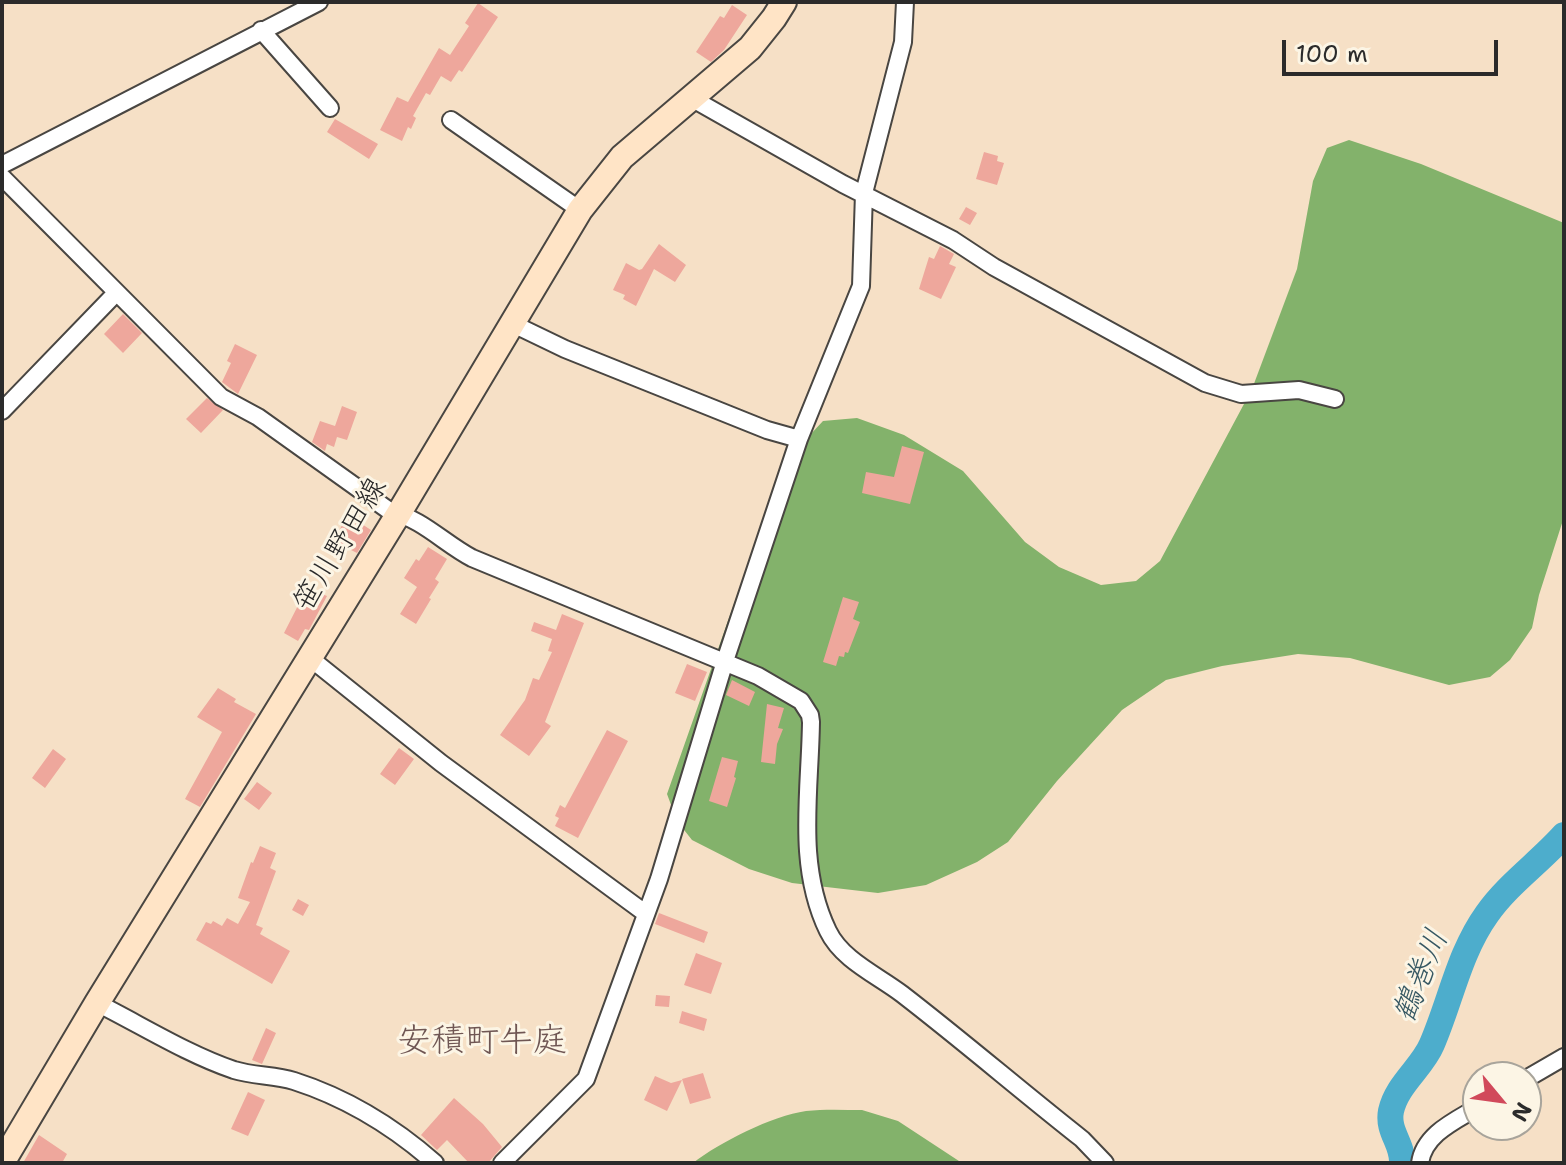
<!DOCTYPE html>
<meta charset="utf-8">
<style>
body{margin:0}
#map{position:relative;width:1566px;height:1165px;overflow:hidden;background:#f6e0c6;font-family:"Shantell Sans",sans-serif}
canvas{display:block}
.frame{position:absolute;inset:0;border:4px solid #2b2b2b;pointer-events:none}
.north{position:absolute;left:1462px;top:1061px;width:80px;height:80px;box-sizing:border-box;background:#fcf5e5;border:2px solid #a8a49b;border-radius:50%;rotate:119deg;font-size:22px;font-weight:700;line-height:32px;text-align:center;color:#2b2b2b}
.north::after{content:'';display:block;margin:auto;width:28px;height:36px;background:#d1495b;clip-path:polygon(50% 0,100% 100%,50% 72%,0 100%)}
.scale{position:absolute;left:1282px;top:40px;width:216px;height:36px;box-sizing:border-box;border:4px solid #2b2b2b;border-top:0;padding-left:10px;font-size:24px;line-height:28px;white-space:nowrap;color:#2b2b2b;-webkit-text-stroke:6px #fcf5e5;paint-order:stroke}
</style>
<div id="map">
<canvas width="1566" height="1165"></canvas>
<div class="frame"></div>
<div class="north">N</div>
<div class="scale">100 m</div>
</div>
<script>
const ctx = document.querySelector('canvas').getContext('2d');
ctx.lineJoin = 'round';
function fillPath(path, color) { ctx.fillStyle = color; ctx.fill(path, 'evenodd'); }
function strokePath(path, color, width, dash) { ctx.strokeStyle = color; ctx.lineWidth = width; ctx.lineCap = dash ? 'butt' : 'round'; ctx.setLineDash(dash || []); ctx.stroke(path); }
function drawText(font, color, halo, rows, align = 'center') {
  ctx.font = font + ' "Shantell Sans","Klee One",sans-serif'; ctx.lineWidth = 6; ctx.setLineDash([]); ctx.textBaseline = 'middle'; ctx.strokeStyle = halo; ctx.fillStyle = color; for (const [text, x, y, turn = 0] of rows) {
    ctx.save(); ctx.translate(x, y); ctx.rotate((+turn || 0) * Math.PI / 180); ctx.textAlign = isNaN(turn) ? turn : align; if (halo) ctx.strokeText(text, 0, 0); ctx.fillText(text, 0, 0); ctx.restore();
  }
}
const forest = new Path2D(`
 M1349,140L1421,164L1564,223V517L1539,595L1532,628L1510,660L1490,677L1449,685L1350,658L1298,654L1222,666L1166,680L1122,710L1057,781L1008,842L977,862L926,885L878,893L792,883L749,869L692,840L677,821L667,794L767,510L795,451L823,421L857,418L904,435L963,471L1025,542L1059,567L1101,585L1136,581L1160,561L1252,389L1297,269L1313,181L1327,148Z
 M862,1110L898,1121L962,1163H693C720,1142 772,1116 806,1111C824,1109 844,1110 862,1110Z`);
const river = new Path2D(`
 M1402,1163C1403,1143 1387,1132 1391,1111C1397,1084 1422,1068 1432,1044C1451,1000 1459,953 1487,914C1508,884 1540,862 1564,835`);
const building = new Path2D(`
 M478,3L498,17L462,72L459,70L451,82L441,76L430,95L426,93L413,116L416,118L411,129L408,127L402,141L380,130L397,97L408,102L439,48L450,55L469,26L465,23Z
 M732,5L747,15L724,50L711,62L696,52L720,16L724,18Z
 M335,119L378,144L369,159L327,132Z
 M984,152L998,156L997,161L1004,163L997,185L976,179Z
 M966,207L977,213L970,225L959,219Z
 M659,244L686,265L675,282L654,269L636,306L623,299L625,295L613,290L626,263L639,270L642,269Z
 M940,246L954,254L949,264L956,267L941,299L919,289L929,257L934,259Z
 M123,314L142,333L123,353L104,334Z
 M235,344L257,355L238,394L222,382L231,363L227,361Z
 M207,398L223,410L201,433L186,419Z
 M342,406L357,412L347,440L337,437L334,447L327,444L325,451L312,442L320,421L335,426Z
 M902,446L924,452L910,504L862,493L866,472L894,477Z
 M348,515L371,530L357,553L333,541Z
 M428,547L447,559L435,579L439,582L429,598L431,599L416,624L400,614L417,587L404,578L416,559L419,561Z
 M307,588L327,596L309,630L305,629L298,641L284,633Z
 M843,597L859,602L853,619L860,622L848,653L845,652L844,657L839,656L836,666L823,662Z
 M562,614L584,623L545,722L551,726L529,756L500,735L525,700L533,678L539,680L552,652L548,651L552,639L531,631L534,622L556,630Z
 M687,664L707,672L695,701L675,693Z
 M732,680L755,692L749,706L726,695Z
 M218,688L236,699L234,702L256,714L200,807L185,799L222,732L197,717Z
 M767,704L784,708L778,728L783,729L777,744L775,764L761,762Z
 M607,730L628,741L578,838L555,826L559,818L555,816L560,805L565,808Z
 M399,748L414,759L395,785L380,774Z
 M53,749L66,759L45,788L32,778Z
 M722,757L738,761L734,777L736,778L727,807L709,801Z
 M257,782L272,793L259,810L244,799Z
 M260,846L276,853L270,868L276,871L256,925L263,928L260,934L290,951L272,984L196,940L206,922L211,924L213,921L222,926L227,918L238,924L250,902L238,898L251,862L253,863Z
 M298,899L309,905L303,916L292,910Z
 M659,913L708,932L704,943L655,924Z
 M696,953L722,963L711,994L684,985Z
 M656,995L670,996L669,1007L655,1006Z
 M682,1011L707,1019L704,1031L679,1023Z
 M266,1028L276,1033L262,1064L252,1060Z
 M703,1073L711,1098L690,1104L682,1079Z
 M655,1076L671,1083L682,1080L667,1111L644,1100Z
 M248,1092L265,1100L248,1136L231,1129Z
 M454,1098L483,1124L502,1147L488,1163H469L447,1140L437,1150L421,1135Z
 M39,1135L67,1154L62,1163H23Z`);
const street = new Path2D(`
 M261,30L330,108
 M693,99L843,184L953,240L994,267L1205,383L1241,394L1299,390L1335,399
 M451,120L580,210
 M2,165L319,2
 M2,177L221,397L258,417L391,512C421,518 445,544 472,558L758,676L801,701L810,715L811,722C810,793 796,865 828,931C842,960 877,975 902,994C963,1041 1021,1091 1082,1139L1105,1163
 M511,323L565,349L767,430L799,439
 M2,411L116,293
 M310,658L441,763L645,913
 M97,1003C141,1025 187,1054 234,1070C253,1076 275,1075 294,1081C347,1098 394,1127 435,1163
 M1526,1079L1564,1057
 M502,1163L586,1079L659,879L725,661L799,439L861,286L864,193L903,42L905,2
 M1420,1163C1424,1134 1455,1121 1478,1107`);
const secondary = new Path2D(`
 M2,1163L97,1003L399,513L580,210L622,157L750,48L774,18L784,2`);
const streetNames = [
 ["笹川野田線",341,545,-59]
];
const waterNames = [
 ["鶴巻川",1422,976,-68]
];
const quarterNames = [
 ["安積町牛庭",482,1042]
];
fillPath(forest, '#83b26b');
strokePath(river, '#4dadcc', 26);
fillPath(building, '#eea79c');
strokePath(street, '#494642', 20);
strokePath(secondary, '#494642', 28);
strokePath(street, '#fff', 16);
strokePath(secondary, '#ffe4c6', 24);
drawText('30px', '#2b2b2b', '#fcf5e5', streetNames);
drawText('italic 32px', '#375863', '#fcf5e5', waterNames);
drawText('34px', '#6f5653', '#fcf5e5', quarterNames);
</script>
